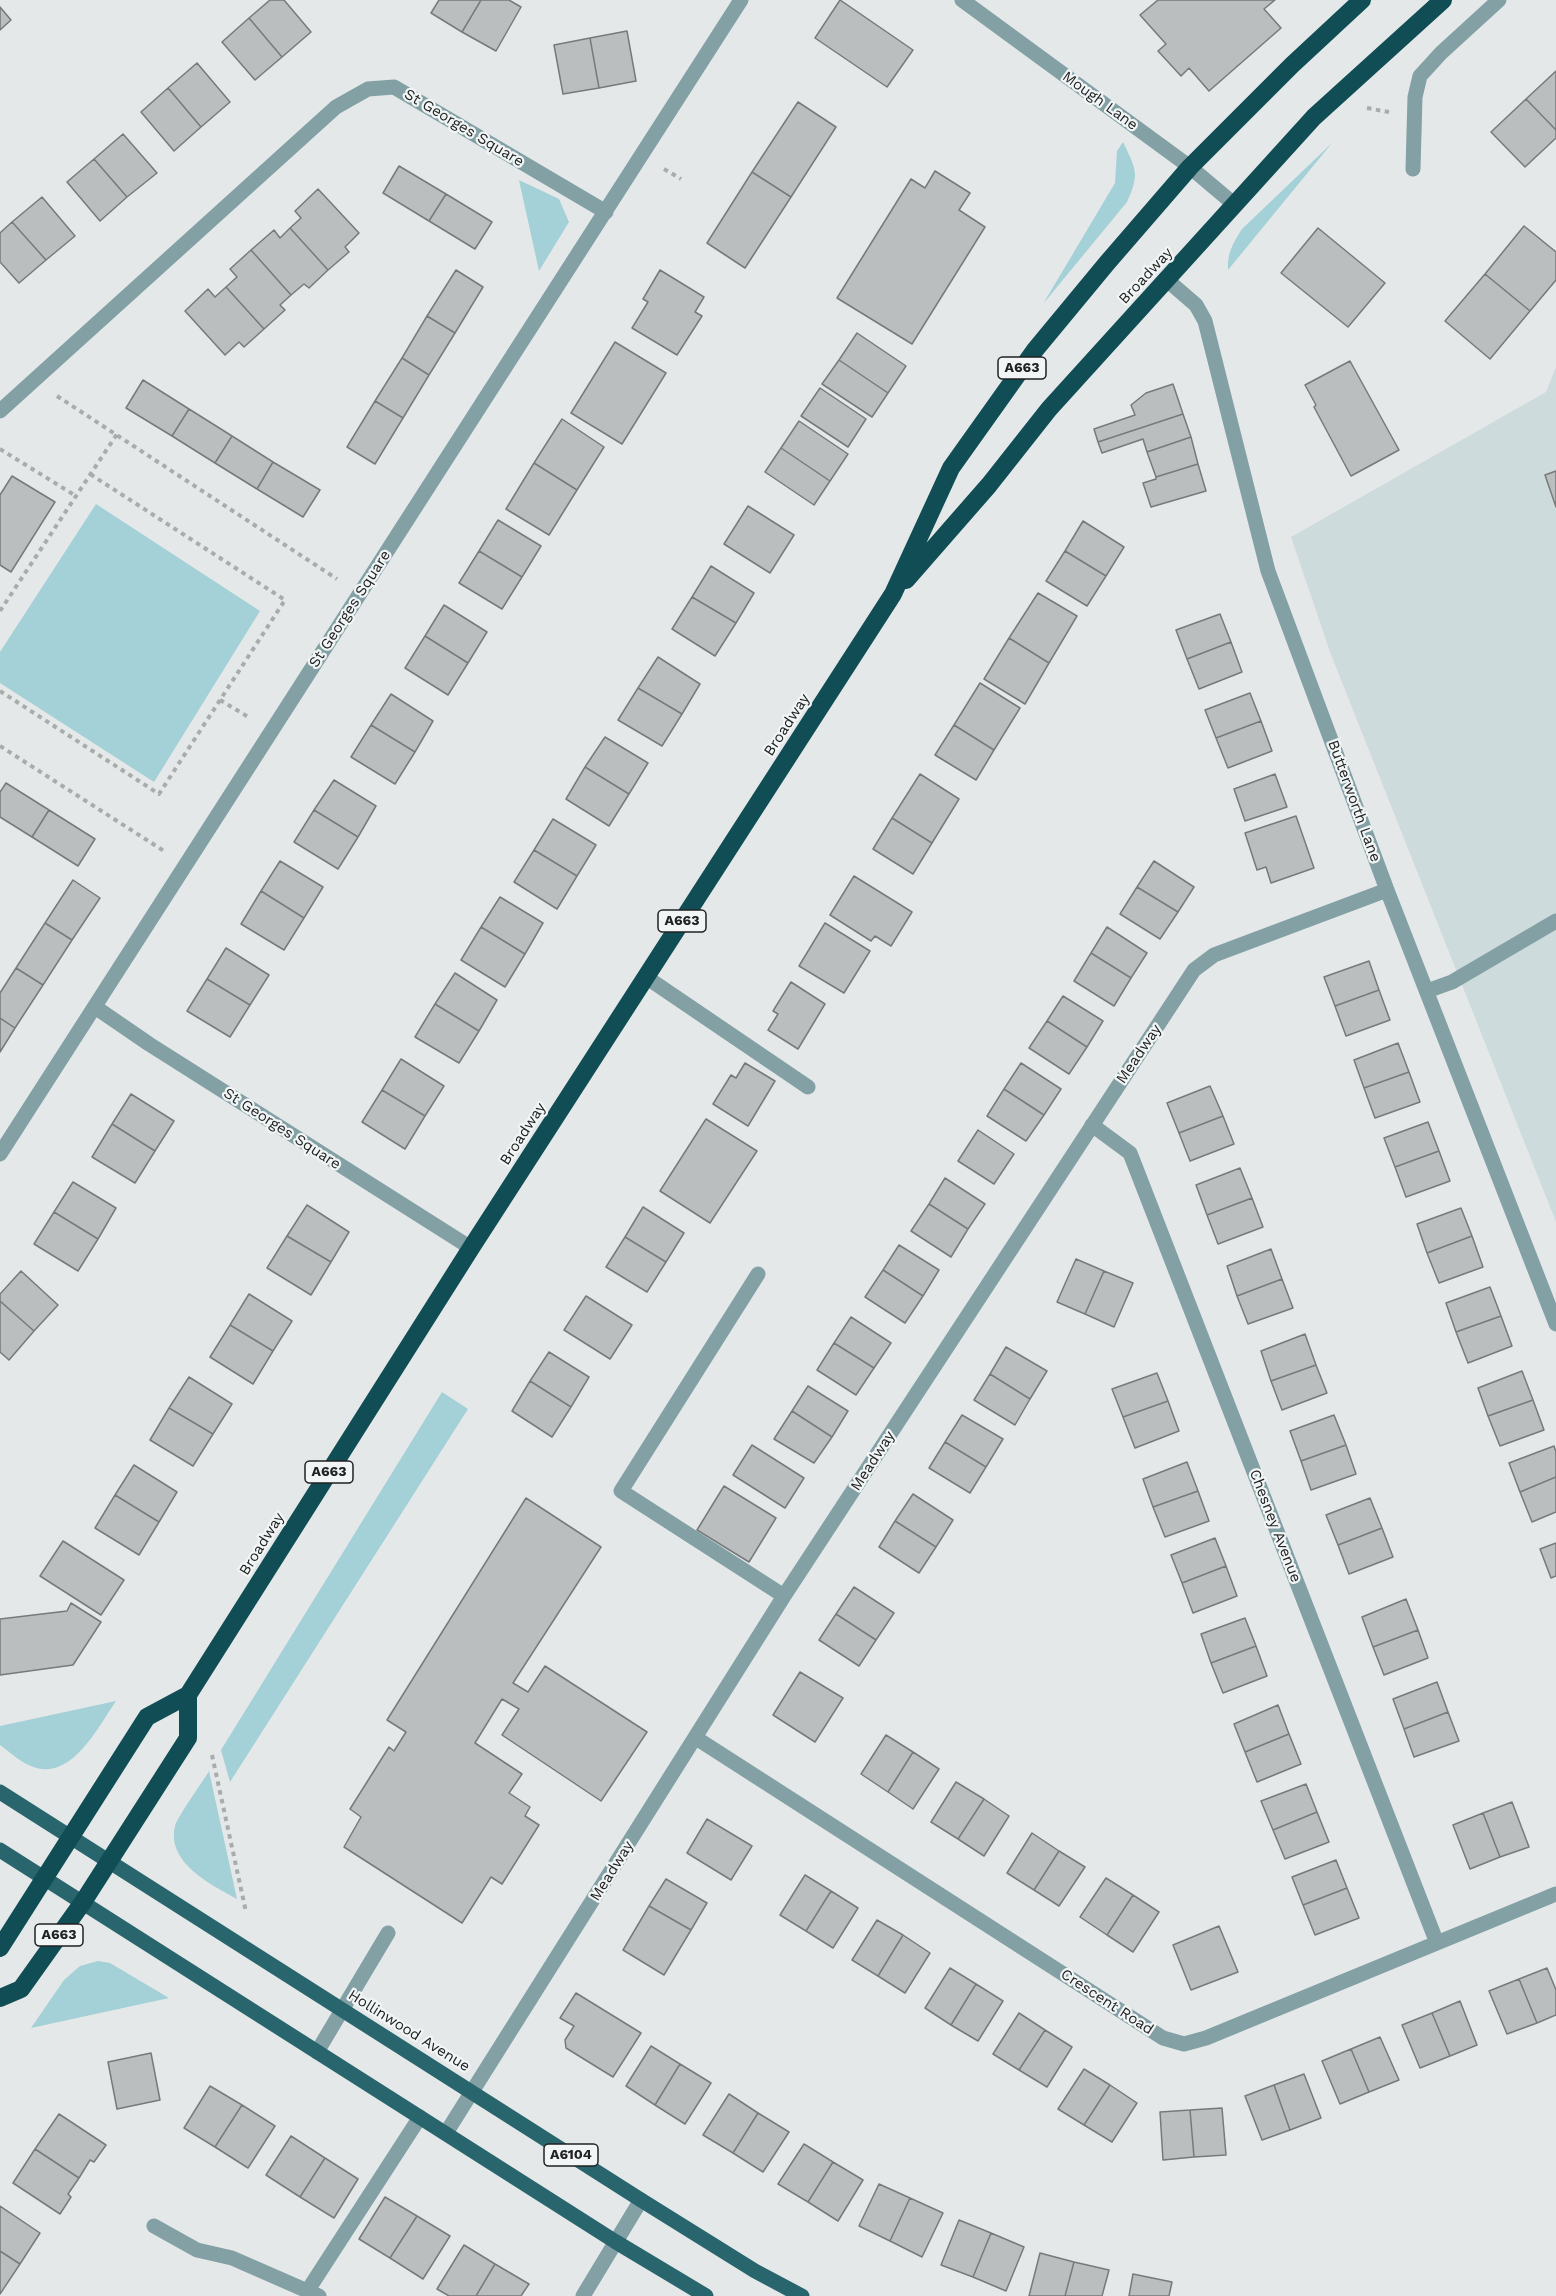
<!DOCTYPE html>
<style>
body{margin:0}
canvas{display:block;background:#e4e8e9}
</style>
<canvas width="1556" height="2296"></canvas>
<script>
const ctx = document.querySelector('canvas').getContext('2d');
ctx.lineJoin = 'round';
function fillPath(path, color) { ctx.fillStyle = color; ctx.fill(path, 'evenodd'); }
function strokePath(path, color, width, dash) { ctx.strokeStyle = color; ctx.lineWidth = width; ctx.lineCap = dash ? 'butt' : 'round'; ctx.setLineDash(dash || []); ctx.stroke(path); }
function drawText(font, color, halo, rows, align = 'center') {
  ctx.font = font + ' "Work Sans",sans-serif'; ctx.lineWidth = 4.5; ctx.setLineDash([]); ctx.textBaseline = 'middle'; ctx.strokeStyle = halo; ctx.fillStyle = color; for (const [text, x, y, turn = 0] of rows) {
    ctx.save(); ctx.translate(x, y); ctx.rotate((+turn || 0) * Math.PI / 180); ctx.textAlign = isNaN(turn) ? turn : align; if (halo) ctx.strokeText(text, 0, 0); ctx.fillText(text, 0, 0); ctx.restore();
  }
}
const built = new Path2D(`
 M1556,367V1222L1330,652L1291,537L1546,392Z`);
const green = new Path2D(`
 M1123,142C1136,169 1140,174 1127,202L1043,304L1115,183L1117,151Z
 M1332,143L1228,270C1227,253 1233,243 1242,229Z
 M519,180L559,199L569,222L539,271Z
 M96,504L260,611L154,782L0,683V652Z
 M442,1392L468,1409L230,1782L221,1750Z
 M116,1701C98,1727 71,1783 31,1766C20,1762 10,1752 0,1745V1726Z
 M209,1771L237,1899C212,1885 166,1863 175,1826C178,1816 202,1783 209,1771Z
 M98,1961L110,1963L169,1998L31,2028L64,1980L80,1966Z`);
const building = new Path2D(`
 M270,0H284L311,32L282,57L249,18Z
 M439,0H481L462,32L431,13Z
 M481,0H509L521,7L496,51L462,32Z
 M840,0L913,50L887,87L815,38Z
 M1158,0H1275L1264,9L1281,28L1209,91L1189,68L1181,76L1158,51L1166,44L1140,15Z
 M0,7L11,20L0,30Z
 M249,18L282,57L255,80L222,42Z
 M627,31L636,81L599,88L590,38Z
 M590,38L599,88L563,94L554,45Z
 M197,63L230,102L201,127L168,88Z
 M1556,71V130L1526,99Z
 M168,88L201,127L174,151L141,112Z
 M1526,99L1556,130V138L1525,167L1491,132Z
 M798,102L836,127L791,197L752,172Z
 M123,134L157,173L127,197L94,159Z
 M94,159L127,197L100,221L67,182Z
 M399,166L446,194L429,221L383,193Z
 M935,171L970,193L959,210L985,227L912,344L837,298L911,179L925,188Z
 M752,172L791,197L745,268L707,243Z
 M318,189L359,233L345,247L349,252L328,270L290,228L301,218L295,211Z
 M446,194L492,222L475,249L429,221Z
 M42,197L75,236L46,260L12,222Z
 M12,222L46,260L19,283L0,262V233Z
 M1524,226L1556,252V280L1530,311L1485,274Z
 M290,228L328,270L309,288L304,284L291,295L251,250L274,230L280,238Z
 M1318,228L1385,283L1348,327L1281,273Z
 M251,250L291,295L280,305L285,310L264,329L226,287L237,277L230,269Z
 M456,270L483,287L455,333L427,316Z
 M660,270L704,297L695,312L702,316L677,355L632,328L648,302L643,299Z
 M1485,274L1530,311L1490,359L1445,321Z
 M226,287L264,329L244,347L239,342L225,355L185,311L208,289L215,297Z
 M427,316L455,333L429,375L402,358Z
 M857,333L906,366L888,393L839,360Z
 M615,342L666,373L622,444L571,413Z
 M402,358L429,375L403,418L375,401Z
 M839,360L888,393L872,417L822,384Z
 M1350,361L1399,450L1351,476L1314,407L1316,405L1305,385Z
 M143,380L189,409L172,436L126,408Z
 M1173,384L1183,414L1098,442L1094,429L1135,415L1131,405L1146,393Z
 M820,388L866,419L848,447L801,416Z
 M375,401L403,418L375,464L347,447Z
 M189,409L232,436L215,463L172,436Z
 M1183,414L1191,437L1147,452L1143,439L1102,453L1098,442Z
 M562,419L604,447L577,490L534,463Z
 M799,421L848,454L830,481L781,448Z
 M232,436L273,462L257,489L215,463Z
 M1191,437L1198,464L1156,477L1147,452Z
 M781,448L830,481L814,505L765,472Z
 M273,462L320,490L303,517L257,489Z
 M534,463L577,490L549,535L506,509Z
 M1198,464L1206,491L1151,507L1143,483L1156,479V477Z
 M1556,471V507L1545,475Z
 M12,476L55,502L11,572L0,565V495Z
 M748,506L794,535L770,573L724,544Z
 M498,520L541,546L522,577L479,551Z
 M1083,521L1124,547L1106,576L1065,551Z
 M479,551L522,577L502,609L459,583Z
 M1065,551L1106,576L1087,606L1046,581Z
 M711,566L754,593L736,623L692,597Z
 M1038,593L1077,616L1049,663L1009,638Z
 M692,597L736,623L715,656L672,629Z
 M444,605L487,632L468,663L425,636Z
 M1220,614L1231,642L1187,659L1176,630Z
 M425,636L468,663L448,695L405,668Z
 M1009,638L1049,663L1025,704L984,679Z
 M1231,642L1242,672L1199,689L1187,659Z
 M658,657L700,684L682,714L638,688Z
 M980,683L1020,708L994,750L954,725Z
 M638,688L682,714L662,746L618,720Z
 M1250,693L1261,721L1216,738L1205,710Z
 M391,694L433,721L415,752L371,725Z
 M1261,721L1272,751L1228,768L1216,738Z
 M371,725L415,752L395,784L351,757Z
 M954,725L994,750L976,780L935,755Z
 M605,737L648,763L629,794L585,767Z
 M585,767L629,794L609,826L566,799Z
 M920,774L959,799L932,843L892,818Z
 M1275,774L1287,807L1245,821L1234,789Z
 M334,780L376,806L358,837L314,810Z
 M6,783L49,810L32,837L0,817V792Z
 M49,810L95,839L78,866L32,837Z
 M314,810L358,837L338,869L294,842Z
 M1296,816L1314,868L1271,883L1266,867L1257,870L1245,833Z
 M892,818L932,843L913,874L873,849Z
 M553,819L596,845L577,876L534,850Z
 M534,850L577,876L557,909L514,882Z
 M280,861L323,887L304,918L261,891Z
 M1154,861L1194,887L1178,912L1137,887Z
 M854,876L912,912L891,946L875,936L871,941L830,915Z
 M73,880L100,898L72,940L45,923Z
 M1137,887L1178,912L1160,939L1120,914Z
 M261,891L304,918L284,950L241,924Z
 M500,897L543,923L525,954L481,927Z
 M45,923L72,940L43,985L16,968Z
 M825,923L870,951L844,993L799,966Z
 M481,927L525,954L505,987L461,960Z
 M1107,927L1147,953L1131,978L1091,953Z
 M226,948L269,975L250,1005L207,979Z
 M1091,953L1131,978L1114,1006L1074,981Z
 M1369,961L1379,990L1335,1006L1324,977Z
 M16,968L43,985L15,1028L0,1018V993Z
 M455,973L497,1000L479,1031L435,1004Z
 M207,979L250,1005L230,1037L187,1011Z
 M791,982L825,1004L798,1049L768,1030L778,1014L773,1011Z
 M1379,990L1390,1020L1346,1036L1335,1006Z
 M1063,996L1103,1021L1087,1047L1047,1021Z
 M435,1004L479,1031L459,1063L415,1037Z
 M0,1018L15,1028L0,1052Z
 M1047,1021L1087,1047L1069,1074L1029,1048Z
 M1398,1043L1409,1072L1364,1088L1354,1060Z
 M401,1059L444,1086L425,1116L382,1090Z
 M745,1063L775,1081L748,1126L713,1104L731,1075L736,1078Z
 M1021,1063L1061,1089L1044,1115L1004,1089Z
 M1409,1072L1420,1102L1375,1118L1364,1088Z
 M1210,1086L1223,1116L1179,1133L1167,1103Z
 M1004,1089L1044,1115L1026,1141L987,1116Z
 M382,1090L425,1116L405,1149L362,1122Z
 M131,1094L174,1121L155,1151L112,1124Z
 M1223,1116L1234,1144L1190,1161L1179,1133Z
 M706,1119L757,1151L710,1223L660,1191Z
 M1428,1122L1439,1151L1395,1167L1384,1138Z
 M112,1124L155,1151L135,1183L92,1157Z
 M978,1130L1014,1154L994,1184L958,1161Z
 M1439,1151L1450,1181L1406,1197L1395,1167Z
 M1240,1168L1252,1198L1207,1215L1196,1185Z
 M945,1178L985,1204L968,1229L929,1204Z
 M73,1182L116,1208L98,1239L54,1212Z
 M1252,1198L1263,1227L1218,1244L1207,1215Z
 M929,1204L968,1229L951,1257L911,1231Z
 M307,1205L349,1232L331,1262L287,1236Z
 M643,1207L684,1233L666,1262L625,1237Z
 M1461,1208L1472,1236L1427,1253L1417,1224Z
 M54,1212L98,1239L78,1271L34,1244Z
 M287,1236L331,1262L311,1295L267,1268Z
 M1472,1236L1483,1267L1439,1283L1427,1253Z
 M625,1237L666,1262L647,1292L606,1267Z
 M899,1245L939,1270L923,1296L883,1270Z
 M1271,1249L1282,1279L1237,1296L1227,1266Z
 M1076,1259L1104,1271L1085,1314L1057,1302Z
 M883,1270L923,1296L905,1323L865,1297Z
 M21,1271L58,1305L34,1331L0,1301V1294Z
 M1104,1271L1133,1283L1114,1327L1085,1314Z
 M1282,1279L1293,1308L1248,1324L1237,1296Z
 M1490,1287L1501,1316L1456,1332L1446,1303Z
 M249,1294L292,1321L273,1351L230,1325Z
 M586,1296L632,1325L610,1359L564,1330Z
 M0,1301L34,1331L9,1360L0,1352Z
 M1501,1316L1512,1346L1468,1363L1456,1332Z
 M851,1317L891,1343L874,1368L834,1343Z
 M230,1325L273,1351L253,1384L210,1357Z
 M1305,1334L1316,1365L1271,1381L1261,1351Z
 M834,1343L874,1368L856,1395L817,1370Z
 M1006,1347L1047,1371L1030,1399L990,1374Z
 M549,1352L589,1377L571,1407L530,1381Z
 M1316,1365L1327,1393L1282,1410L1271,1381Z
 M1522,1371L1533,1400L1488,1416L1478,1388Z
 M1157,1373L1168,1401L1123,1417L1112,1389Z
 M990,1374L1030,1399L1015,1425L974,1400Z
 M189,1377L232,1404L213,1434L169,1408Z
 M530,1381L571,1407L552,1437L512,1411Z
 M808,1386L848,1411L832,1437L792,1411Z
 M1533,1400L1544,1430L1500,1446L1488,1416Z
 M1168,1401L1179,1431L1135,1448L1123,1417Z
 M169,1408L213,1434L193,1466L150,1440Z
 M792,1411L832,1437L814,1463L774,1439Z
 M962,1415L1003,1439L986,1467L945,1442Z
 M1334,1415L1346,1445L1301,1461L1290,1431Z
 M945,1442L986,1467L970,1493L929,1468Z
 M752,1445L804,1478L785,1508L733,1475Z
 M1346,1445L1356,1474L1311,1490L1301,1461Z
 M1554,1446L1556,1452V1477L1520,1492L1509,1463Z
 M1187,1462L1198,1491L1153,1507L1143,1479Z
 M134,1465L177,1492L159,1522L115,1495Z
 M1556,1477V1512L1532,1522L1520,1492Z
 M724,1486L776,1518L749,1562L697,1530Z
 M1198,1491L1209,1521L1165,1537L1153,1507Z
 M913,1494L953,1520L936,1547L895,1521Z
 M115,1495L159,1522L139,1555L95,1528Z
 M526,1498L601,1547L513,1683L528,1692L545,1666L647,1732L601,1801L502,1735L519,1709L502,1699L475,1743L522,1774L509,1793L530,1807L525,1816L539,1825L502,1884L491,1877L462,1923L344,1847L361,1817L350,1809L389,1747L394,1751L406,1732L387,1720Z
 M1370,1498L1382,1528L1338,1545L1326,1515Z
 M895,1521L936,1547L919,1573L879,1547Z
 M1382,1528L1393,1557L1349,1574L1338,1545Z
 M1215,1538L1226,1566L1182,1583L1171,1555Z
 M63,1541L124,1580L101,1615L40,1576Z
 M1556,1543V1576L1551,1578L1540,1549Z
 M1226,1566L1237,1596L1193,1613L1182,1583Z
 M854,1587L894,1613L876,1640L836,1614Z
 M1406,1599L1418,1630L1373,1647L1362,1617Z
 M71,1603L101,1622L73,1665L0,1675V1619L67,1611Z
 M836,1614L876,1640L859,1666L819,1640Z
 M1245,1618L1256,1646L1211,1663L1201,1634Z
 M1418,1630L1428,1658L1384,1675L1373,1647Z
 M1256,1646L1267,1676L1223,1693L1211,1663Z
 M800,1672L843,1698L815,1742L773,1715Z
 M1437,1682L1448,1712L1404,1729L1393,1699Z
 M1278,1705L1289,1734L1245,1752L1234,1724Z
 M1448,1712L1459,1741L1414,1757L1404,1729Z
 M1289,1734L1301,1764L1257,1782L1245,1752Z
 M886,1735L913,1752L888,1792L861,1774Z
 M913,1752L939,1769L913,1809L888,1792Z
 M956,1782L984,1799L958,1839L931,1822Z
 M1306,1784L1317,1812L1273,1830L1261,1801Z
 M984,1799L1009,1816L984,1856L958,1839Z
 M1512,1802L1529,1847L1500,1857L1483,1813Z
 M1317,1812L1329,1842L1285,1859L1273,1830Z
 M1483,1813L1500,1857L1470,1869L1453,1825Z
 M707,1819L752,1846L731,1880L687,1853Z
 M1032,1833L1059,1851L1034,1890L1007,1873Z
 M1059,1851L1085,1867L1059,1906L1034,1890Z
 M1336,1860L1347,1888L1303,1905L1292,1877Z
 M805,1875L831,1891L806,1931L780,1915Z
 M1106,1878L1133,1895L1107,1935L1080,1917Z
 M666,1879L707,1903L691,1930L649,1906Z
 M1347,1888L1359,1918L1315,1935L1303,1905Z
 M831,1891L858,1908L833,1948L806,1931Z
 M1133,1895L1159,1912L1133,1952L1107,1935Z
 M649,1906L691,1930L664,1975L623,1950Z
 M877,1920L903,1935L878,1976L852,1960Z
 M1219,1926L1238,1972L1191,1990L1173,1945Z
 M903,1935L930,1953L905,1993L878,1976Z
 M950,1968L976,1984L951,2025L925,2008Z
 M1547,1968L1556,1990V2015L1537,2023L1519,1979Z
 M1519,1979L1537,2023L1507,2034L1489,1991Z
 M976,1984L1003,2001L978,2041L951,2025Z
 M576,1993L641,2033L613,2077L566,2048L565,2040L574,2026L560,2018Z
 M1460,2001L1477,2045L1450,2056L1432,2013Z
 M1019,2013L1045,2030L1019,2070L993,2054Z
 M1432,2013L1450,2056L1420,2068L1402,2025Z
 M1045,2030L1072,2047L1047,2087L1019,2070Z
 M1380,2037L1399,2080L1369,2092L1351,2049Z
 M651,2046L680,2064L655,2105L626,2086Z
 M1351,2049L1369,2092L1340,2104L1322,2061Z
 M151,2053L160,2100L117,2109L108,2062Z
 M680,2064L711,2083L685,2124L655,2105Z
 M1084,2069L1110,2085L1084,2125L1058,2109Z
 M1304,2074L1321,2118L1290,2130L1274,2085Z
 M1110,2085L1137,2103L1112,2142L1084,2125Z
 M1274,2085L1290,2130L1262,2140L1245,2096Z
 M210,2086L242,2105L215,2147L184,2128Z
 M729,2094L758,2113L733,2153L703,2135Z
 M242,2105L275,2126L248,2168L215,2147Z
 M1222,2108L1226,2155L1194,2157L1190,2110Z
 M1190,2110L1194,2157L1163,2160L1160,2112Z
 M758,2113L789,2132L763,2172L733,2153Z
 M59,2114L106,2145L94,2162L90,2160L79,2178L35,2149Z
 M291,2136L325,2158L300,2197L266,2175Z
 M804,2144L833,2162L808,2202L778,2184Z
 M35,2149L79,2178L68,2194L71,2197L60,2214L13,2183Z
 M325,2158L358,2179L334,2218L300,2197Z
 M833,2162L863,2180L838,2221L808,2202Z
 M879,2184L910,2198L890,2241L859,2226Z
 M385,2197L417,2216L390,2258L359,2239Z
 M910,2198L943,2213L922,2257L890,2241Z
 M0,2206L40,2233L20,2264L0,2251Z
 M417,2216L450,2236L423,2279L390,2258Z
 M959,2220L991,2233L973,2277L941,2265Z
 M991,2233L1024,2247L1006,2291L973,2277Z
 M464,2245L495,2264L476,2296H449L437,2289Z
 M0,2251L20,2264L0,2294Z
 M1040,2253L1074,2262L1065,2296H1029Z
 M1074,2262L1109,2270L1102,2296H1065Z
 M495,2264L529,2284L521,2296H476Z
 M1133,2274L1172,2282L1169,2296H1129Z`);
const path = new Path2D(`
 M1367,108L1389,112
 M664,169L681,179
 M57,396L337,579
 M0,449L76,496
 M0,611L117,434
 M0,691L159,794L285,600L90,474
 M220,700L250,718
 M0,746L164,851
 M212,1755L246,1912`);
const minor = new Path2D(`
 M962,0L1190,167L1235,205
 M1413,169L1415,97L1420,76L1441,53L1499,0
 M1167,280L1196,305L1205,321L1268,571L1387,890L1556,1324
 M0,411L336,107L368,89L394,87L606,212
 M646,977L808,1087
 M1427,991L1452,982L1556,921
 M95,1007L149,1044L471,1248
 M1092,1125L1130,1153L1437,1943
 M0,1154L741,0
 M758,1274L621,1491L784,1596
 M696,1738L1163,2038L1184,2044L1206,2038L1556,1894
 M317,2052L388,1933
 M446,2133L784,1596L1194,970L1214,955L1387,890
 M154,2226L197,2250L232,2258L319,2296
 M308,2290L420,2117
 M583,2296L641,2200`);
const major = new Path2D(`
 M0,1792L641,2200L755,2271L802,2296
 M0,1850L616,2242L706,2296`);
const highway = new Path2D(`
 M906,580L989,485L1049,409L1314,117L1443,0
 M0,1948L147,1717L188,1695L471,1248L893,594L951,468L1035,350L1107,263L1190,167L1292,65L1362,0
 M0,1998L21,1989L83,1902L188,1738V1695`);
const shields = [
 [1022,368,48],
 [682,921,48],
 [329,1472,48],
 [59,1935,48],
 [571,2155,54]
];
const shieldNames = [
 ["A663",1022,368],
 ["A663",682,921],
 ["A663",329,1472],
 ["A663",59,1935],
 ["A6104",571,2155]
];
const streetNames = [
 ["Mough Lane",1100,101,36],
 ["St Georges Square",464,128,31],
 ["Broadway",1146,276,-47],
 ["St Georges Square",350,609,-57],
 ["Broadway",787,725,-57],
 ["Butterworth Lane",1354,801,70],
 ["Meadway",1139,1054,-56],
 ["St Georges Square",282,1129,33],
 ["Broadway",523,1134,-57],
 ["Meadway",873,1461,-57],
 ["Chesney Avenue",1275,1526,69],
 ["Broadway",262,1544,-58],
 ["Meadway",612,1871,-58],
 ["Crescent Road",1107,2002,33],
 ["Hollinwood Avenue",409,2031,32]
];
fillPath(built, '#cedbdd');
fillPath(green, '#a4d0d7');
fillPath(building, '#babebe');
strokePath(building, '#777a7b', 1.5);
strokePath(path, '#a9acac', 4, [4.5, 4.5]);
strokePath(minor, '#83a0a5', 15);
strokePath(major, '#28656d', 15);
strokePath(highway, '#114d55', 18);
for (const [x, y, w] of shields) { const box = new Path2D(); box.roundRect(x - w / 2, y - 11, w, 22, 4.5); ctx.fillStyle = '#f1f5f6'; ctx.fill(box); strokePath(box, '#212222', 1.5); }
drawText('bold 14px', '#212222', null, shieldNames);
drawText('15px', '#212222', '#f1f5f6', streetNames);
</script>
